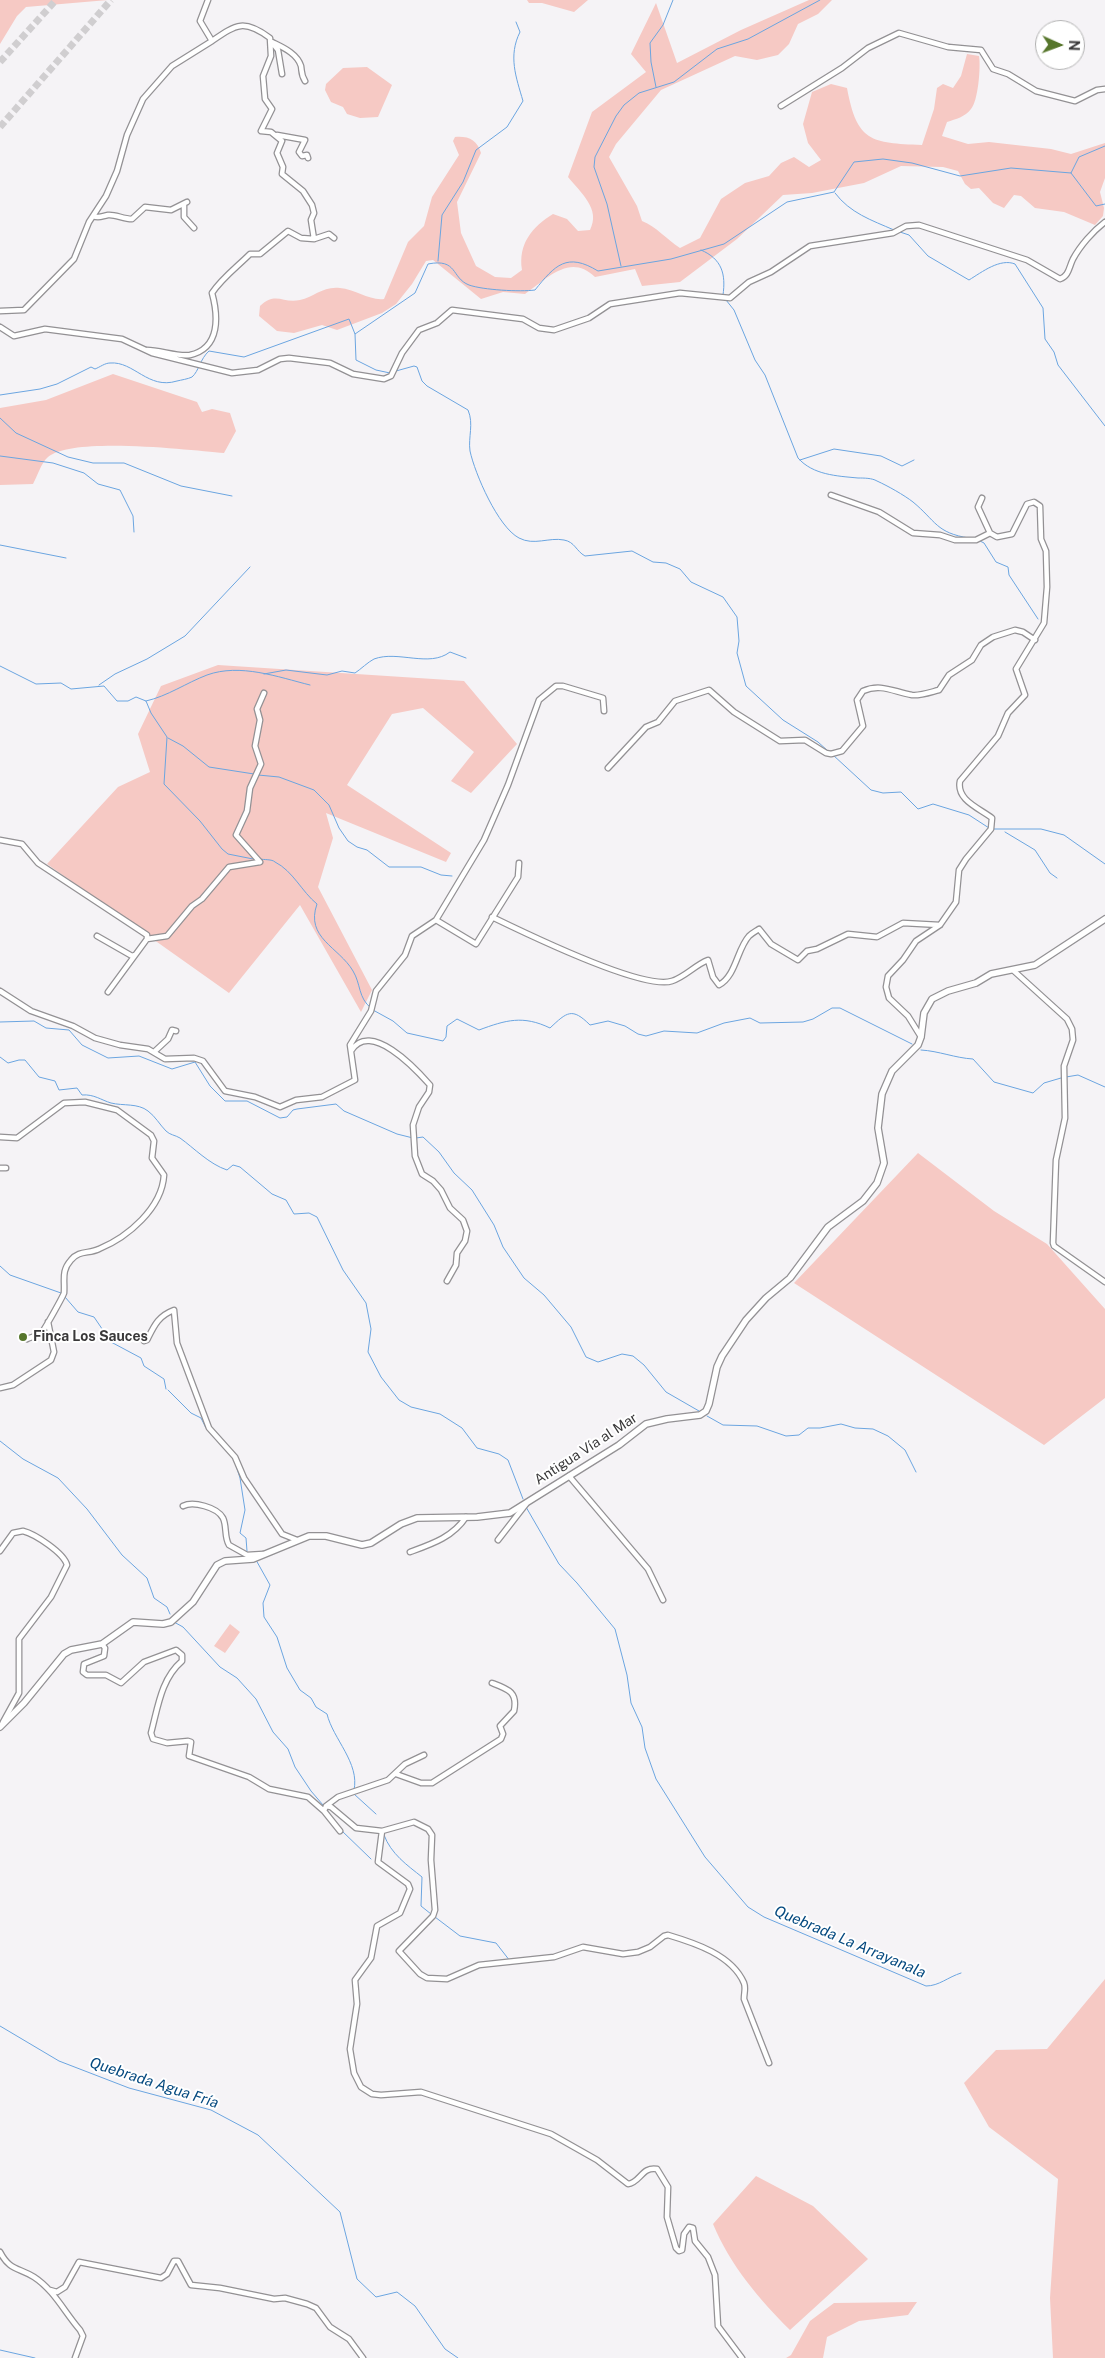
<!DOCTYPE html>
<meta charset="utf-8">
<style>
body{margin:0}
#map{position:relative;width:1105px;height:2358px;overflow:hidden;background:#f5f3f6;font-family:"Public Sans",sans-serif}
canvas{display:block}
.north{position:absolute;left:1035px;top:20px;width:50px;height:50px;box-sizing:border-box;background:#fff;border:1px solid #b0b0b0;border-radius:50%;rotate:92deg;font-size:14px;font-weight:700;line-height:20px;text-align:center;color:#3a393a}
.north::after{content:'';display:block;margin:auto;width:18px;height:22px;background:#57762c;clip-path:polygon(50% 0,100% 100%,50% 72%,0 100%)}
</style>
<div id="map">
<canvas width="1105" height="2358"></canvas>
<div class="north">N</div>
</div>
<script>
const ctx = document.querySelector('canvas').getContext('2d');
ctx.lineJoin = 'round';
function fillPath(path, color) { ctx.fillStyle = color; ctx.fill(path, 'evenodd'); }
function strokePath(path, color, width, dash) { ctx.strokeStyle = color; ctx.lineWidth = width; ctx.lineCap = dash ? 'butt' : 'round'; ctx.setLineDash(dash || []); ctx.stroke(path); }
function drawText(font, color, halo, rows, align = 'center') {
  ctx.font = font + ' "Public Sans",sans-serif'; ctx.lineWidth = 4; ctx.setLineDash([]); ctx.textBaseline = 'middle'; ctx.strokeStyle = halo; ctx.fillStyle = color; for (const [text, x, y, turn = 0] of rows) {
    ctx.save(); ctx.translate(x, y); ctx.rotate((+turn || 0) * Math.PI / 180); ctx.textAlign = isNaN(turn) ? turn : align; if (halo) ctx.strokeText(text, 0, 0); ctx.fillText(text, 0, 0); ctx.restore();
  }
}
const green = new Path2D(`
 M0,0H108L26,7L17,16L0,44Z
 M527,0H588L574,12L542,3H529Z
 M809,0H832L818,14L798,24L789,44L778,55L757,60L735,56L661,90L616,144L609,157L637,206L642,221C657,227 666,239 680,248L700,238L721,199L745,183L769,176L781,163L794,157L809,167L821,160L808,143L803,124L812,92L831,84L847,88C857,142 871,143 922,145L934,109L937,88L943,84L953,88L961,76L967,54L979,56C981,66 978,102 971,109C965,117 956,119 947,122L942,136L968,144L989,142L1051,149L1071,154L1105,143V178L1100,192L1104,208L1103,216L1095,225L1064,212L1035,208L1021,196L1014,195L1004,208L993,203L979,188L971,189L965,184L958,171L943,167L901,166L864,183L812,193L783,195L737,239L680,282L642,286L635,269L595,277C570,253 548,278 525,294L503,292L481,299L433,260L426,261L412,284L396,304L382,313L337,330L322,325L294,333L277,331L259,316L260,306C276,291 283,304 300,300C314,297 323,286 340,288C355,289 370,301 384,299L408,242L424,226L432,197L459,155L453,141L455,137C469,136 477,140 481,153L457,202L461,233L476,266L495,277L511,278L522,270C518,244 532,227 553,214L567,219L578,231L590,230C601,209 581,193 568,177L592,112L646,72L631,54L656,3L677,63L741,30Z
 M367,67L392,85L378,117L360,118L347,114L343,107L331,102L325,90L326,84L343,68Z
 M113,374L197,402L202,412L212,409L230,413L236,431L224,453C190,450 72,436 48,457C41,463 37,477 33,484L0,485V408L46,400Z
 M218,665L464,681L517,744L471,793L451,781L474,752L423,708L392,714L347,785L451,853L446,862L326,813L333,838L318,887L372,990L361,1012L300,905L229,993L47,864L118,787L150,772L138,734L161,686Z
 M918,1153L994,1211L1047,1244L1105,1309V1398L1044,1445L794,1283Z
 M230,1624L240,1632L225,1653L214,1646Z
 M1105,1979V2358H1053L1050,2298L1058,2179L989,2127L964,2083L996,2050L1047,2049Z
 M756,2176L813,2206L868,2259L790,2330C759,2299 730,2265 713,2224Z
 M917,2302L908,2315L859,2321L827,2337L823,2358H786L791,2355L810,2321L834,2303Z`);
const stream = new Path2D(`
 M656,87L651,62L650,43L663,25L673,0
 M1071,173L1096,206L1105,204
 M835,193C850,213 871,220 894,230
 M900,232L909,235L928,256L969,280C982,272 1000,258 1015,264L1043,308L1045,339L1054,352L1058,365L1105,426
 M701,250C722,259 726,274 723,295
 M438,261L442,215L463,182L476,150L507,127L523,101C516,77 508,56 520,32L516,22
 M621,266L607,204L594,167L595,157L616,116L624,105L639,93L674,82L717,49L748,39L820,0
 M726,300L734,310L755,360L765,375L798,458C813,475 837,476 858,478C864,478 872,478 877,481C888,486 904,495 913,502C936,521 936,533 969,538
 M355,334L356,360L376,370L390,373
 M396,371L414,366L417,367L422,381L427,386L468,410C474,424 468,437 470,451C475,474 498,527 519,538C534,546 549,537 564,540C575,542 576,551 585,556L632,551L653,562L666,563L680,569L691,582L723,597L737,617L739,641L737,653L746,686L783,720L818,742L828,751
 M0,395L40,389L57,384L91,367L95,369C100,367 105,363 110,363C134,361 148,390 177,381C181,380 188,379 192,377C199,371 200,359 209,351L244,357L349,319L355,334L415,293L428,264C458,258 451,278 469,285C483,290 520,292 535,290C555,265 567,252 598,271L671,259L724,244L787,202L834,192L854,162L883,159L912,163L960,176L1011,168L1071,173L1079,157L1105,146
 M0,418L16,433L68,457L93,463H124L181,486L232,496
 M0,456L53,463L84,473L98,484L120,490L133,516L134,532
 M800,460L834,449L881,456L902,466L914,460
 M980,541L984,543L996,562L1008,567L1009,575L1038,619
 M0,545L66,558
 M0,666L36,684L61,683L71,689L104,686L117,701H128L136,697L146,701L151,713L167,737L164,784L200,821L222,849L228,854L253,859
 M264,674L286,670L327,675L342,671L355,673C361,669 368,662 374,659C398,650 429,668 450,652L466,658
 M99,685L115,674L147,659L185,636L250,567
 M146,701C168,696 186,683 207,675C240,663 278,677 310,685
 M168,738L183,746L209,767L254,774
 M833,755L871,790L883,793L901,792L918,809L933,804L969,815L989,828
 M258,775L279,777L314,790L329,805L339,828L348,841L357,847L367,850L389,867H421L441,875L452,876
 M993,829H1041L1064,835L1105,864
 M1005,832L1035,850L1050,873L1057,878
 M260,859C264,860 272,859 275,862C293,871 302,892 317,904C305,938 339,947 353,971C361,984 358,998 371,1008
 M373,1010L393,1021L407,1033L443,1041L446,1037L447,1026L457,1019L479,1030C506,1020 523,1015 550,1028C567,1012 572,1007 590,1025L608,1021L625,1026L638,1034L646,1036L664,1031L697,1033L724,1023L750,1018L760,1023L803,1022L813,1019L832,1008H840L912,1044
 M0,1022L34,1021L46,1028L69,1030L82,1045L108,1058L139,1056L172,1069L195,1062L210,1086L225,1101H247L280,1118L287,1117L293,1110L297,1109L336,1104L344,1111L397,1134L413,1138
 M921,1050C939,1051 955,1058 973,1059L994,1082L1033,1093L1044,1083L1061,1078
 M0,1057L8,1063L19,1060H25L39,1077L55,1081L59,1090L77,1088L82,1095C94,1094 101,1100 111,1103C123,1106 138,1103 148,1111C155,1116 160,1125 166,1131C170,1135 175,1135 180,1138C194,1148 209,1164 227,1170L233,1165L240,1167L272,1194L286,1200L294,1214L309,1213L317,1217L343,1270L366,1303L371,1329L368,1352L381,1377L399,1400L411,1407L440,1414L462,1428L477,1448L499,1454L508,1460L523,1499
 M1066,1077L1078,1075L1105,1087
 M416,1138L423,1137L439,1152L454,1173L472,1190L494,1225L503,1247L524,1278L544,1295L571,1327L586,1357L598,1362L622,1354L633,1356L644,1365L666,1392L699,1411
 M0,1266L10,1275L61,1293
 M65,1297L78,1312L94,1317L111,1342L141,1358L144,1366L164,1379L166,1389
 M168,1390L191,1413L201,1418L206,1428L234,1459L240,1478L245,1510L240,1533L246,1538L247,1551
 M707,1416L723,1425L757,1426L786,1436L799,1435L808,1428H820L841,1424L855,1428L873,1429L888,1436L905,1450L916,1472
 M0,1441L23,1459L58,1478L87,1509L122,1555L147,1578L154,1598L167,1607L170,1614
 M526,1507L559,1564L577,1583L615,1629L627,1675L631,1703L642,1727L645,1748L656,1779L705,1857L748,1907L764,1917L926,1986C939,1986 948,1977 961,1973
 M256,1560L270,1585L263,1603L264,1617L277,1637L287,1668L300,1690L311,1698L316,1707L327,1714C333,1739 360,1763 354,1790
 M174,1622L183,1627L220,1667L237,1678L256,1699L273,1732L288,1749L295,1767L311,1791L323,1805
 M354,1794L376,1814
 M341,1830L371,1859
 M384,1835C391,1854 407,1865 422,1877L421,1906L431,1914
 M435,1917L460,1936L496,1943L510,1961
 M0,2026L59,2061L129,2088L211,2110L258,2135L340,2212L357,2279L376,2297L397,2292L415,2306L445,2349L458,2358
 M0,2350L35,2358`);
const trunkTunnel = new Path2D(`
 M0,62L56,0
 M0,127L111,0`);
const minor = new Path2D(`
 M212,41C237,24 244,19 270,38L271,56L263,76L265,99L272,109L261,131L271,132L282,141L277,153L283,167L282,174L303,191L312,205L314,213L311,220L314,239L329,234L334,238
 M272,42C282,47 297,53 301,66C302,72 301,75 305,81
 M274,45L278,50L282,74
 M781,106L842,68L868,48L899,33L948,47L981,50L993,69L1008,74L1036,91L1075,101L1097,90L1105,89
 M277,135L305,140L299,152L302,156L307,155L308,158
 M184,205V217L194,228
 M93,216C99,219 102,216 108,215C115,214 123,219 132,219L145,207L171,210L187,202
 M0,311L24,310L74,259L89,222L106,196L117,171L127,135L143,99L172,66L212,41L200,21L208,0
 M0,327L14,336L45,329L122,339L152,353L232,373L258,370L280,359L289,358L330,363L353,374L384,379L391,376L402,353L419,330L437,323L452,310L523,319L539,328L554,330L589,318L610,304L680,293L730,298L749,282L771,272L810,246L893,233L906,226L919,225L1027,260L1060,279C1069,276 1069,267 1073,259C1080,246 1093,231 1105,222
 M147,350C160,350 178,357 190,355C221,348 218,315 212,293C222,278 237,267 250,254H260L288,231L301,238L314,239
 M831,495L879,512L913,533L940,535L955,540H976L990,533
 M608,768L646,727L658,722L675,701L709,690L734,712L780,741L805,740L826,753L831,754L842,751L863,726L857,700L863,691C881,683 894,692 912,695C920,696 931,692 939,690L949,675L972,660L981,645L993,637L1015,630L1023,632L1035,640
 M0,840L22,844L38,863L147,935V939L108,992
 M260,862L236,835L247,811L250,788L261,764L255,746L260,720L257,709L264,693
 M492,917C523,932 643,991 672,981C685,977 695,965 708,960L713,977L719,985C736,976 737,949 749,936C752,933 756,931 759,929L771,944L798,960L807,951L817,949L848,934L877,937L903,923L940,925
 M436,920L476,944L518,877L519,863
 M97,936L132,956L135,955
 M147,939L167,936L192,906L202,899L229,867L260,862
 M1014,971L1067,1019L1072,1029L1073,1040L1064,1066L1065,1118L1056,1160L1053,1243L1054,1246L1105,1282
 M0,991L31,1011L73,1026L95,1038L120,1045L148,1049L165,1059L194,1058L203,1061L225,1091L255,1097L280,1107L296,1100L322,1097L355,1080L350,1045L371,1011L376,991L405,955L412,936L436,920L484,840L508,785L539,700L556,686H563L603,698L604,711
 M921,1037L908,1016L889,998L886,987L888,976L903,960L916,941L940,925L956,902L959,870L966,859L991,829L992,818C979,808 956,800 960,781L998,736L1008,713L1025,695L1016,669L1044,623L1047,587L1046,551L1041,539L1040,506L1034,502L1027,504L1012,534L997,537L990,533L978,507L982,498
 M351,1051C370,1020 415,1068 430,1085L429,1092L419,1107L413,1125L415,1156L422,1174L433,1181L441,1190L450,1208L463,1220L467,1231L465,1241L457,1253L456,1265L447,1281
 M154,1052L168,1039L172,1030L176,1031
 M0,1137L17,1138L64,1103L85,1102L117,1110L151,1135L154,1141L152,1158L164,1175C162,1208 128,1237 99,1249C89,1254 79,1250 71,1260C61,1271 65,1280 64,1293C63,1296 44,1331 41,1333C38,1336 31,1337 27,1339
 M0,1168H6
 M144,1341L147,1340C154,1326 158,1316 174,1310L177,1343L209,1428L235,1457L244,1478L282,1534L297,1540
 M0,1388L13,1385L51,1360L54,1352L48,1322
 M569,1476L648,1569L663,1600
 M183,1506C193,1501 217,1507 223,1518C227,1526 224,1537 229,1545L247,1555L263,1554
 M498,1540L526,1504
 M0,1551L13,1533L23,1531C35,1534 64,1553 67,1565L51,1597L19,1639V1693L3,1722
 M410,1552C432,1544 453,1537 466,1517
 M102,1644L105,1648L104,1656L84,1664L83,1672L87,1675H106L121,1683L144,1662L176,1650L182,1655V1661C161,1679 158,1707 151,1733L153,1739L167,1743L188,1741L191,1742L189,1756L249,1777L269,1789L308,1797L324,1811L326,1806L331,1807L356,1828L382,1831L414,1822L428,1829L432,1835L431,1860L435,1910L433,1916L399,1951L420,1974L427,1978L447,1979L479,1965L554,1957L583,1947L623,1954L638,1952L650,1947L664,1936L668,1935C695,1943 732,1955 744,1983C746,1988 744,1993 744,1999L769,2063
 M396,1774L421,1783H432L501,1739L503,1734L500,1726L514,1711C518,1692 508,1689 492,1683
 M326,1806L338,1797L388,1780L405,1764L424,1755
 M324,1811L340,1831
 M382,1831L378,1862L408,1884L410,1889L400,1913L377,1926L371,1958L355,1980L357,2004L350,2049L354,2073L361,2087L372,2094L381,2095L421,2092L551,2134L597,2160L628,2184C640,2183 642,2166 657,2169L668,2187L667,2217L676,2248L679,2251L682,2250L684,2234L689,2227L693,2228L695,2241L708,2257L715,2275L718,2326L742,2358
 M0,2252C10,2271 18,2267 34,2277C54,2290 65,2313 80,2330L83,2336L75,2358
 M50,2290L57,2292L65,2287L79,2262L161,2278L167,2274L174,2261H178L191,2285L220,2288L274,2299L285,2298L307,2304L316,2308L330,2327L349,2339L363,2358`);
const secondary = new Path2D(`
 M0,1727L24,1703L64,1654L71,1650L102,1644L133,1622L163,1624L171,1622L193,1602L217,1565L225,1561L253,1559L309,1536H326L362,1545L371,1543L401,1524L417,1518L477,1517L510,1513L619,1445L646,1424L667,1419L700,1415L706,1411L709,1404L717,1367L722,1356L746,1320L766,1298L790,1278L828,1227L863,1201L877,1183L884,1163L878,1128L882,1094L892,1071L918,1045L921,1037L924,1013L932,999L948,991L976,983L991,974L1035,965L1105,919`);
const markers = [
 [23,1337,5,"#57762c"]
];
const poiNames = [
 ["Finca Los Sauces",33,1337]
];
const streetNames = [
 ["Antigua Vía al Mar",586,1449,-33]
];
const waterNames = [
 ["Quebrada La Arrayanala",850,1942,23],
 ["Quebrada Agua Fría",154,2083,18]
];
fillPath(green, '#f6c9c4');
strokePath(stream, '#6ba5e0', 1);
strokePath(trunkTunnel, '#d0ced0', 7, [7, 3.5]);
strokePath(minor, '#939194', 7);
strokePath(secondary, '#939194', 8);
strokePath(minor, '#fff', 4.5);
strokePath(secondary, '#fff', 5.5);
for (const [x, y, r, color] of markers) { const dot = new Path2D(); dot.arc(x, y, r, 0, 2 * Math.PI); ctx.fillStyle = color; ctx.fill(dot); strokePath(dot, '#fff', 2); }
drawText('bold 14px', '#3a393a', '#fff', poiNames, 'left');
drawText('14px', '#3a393a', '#fff', streetNames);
drawText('italic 15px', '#04497f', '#fff', waterNames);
</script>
